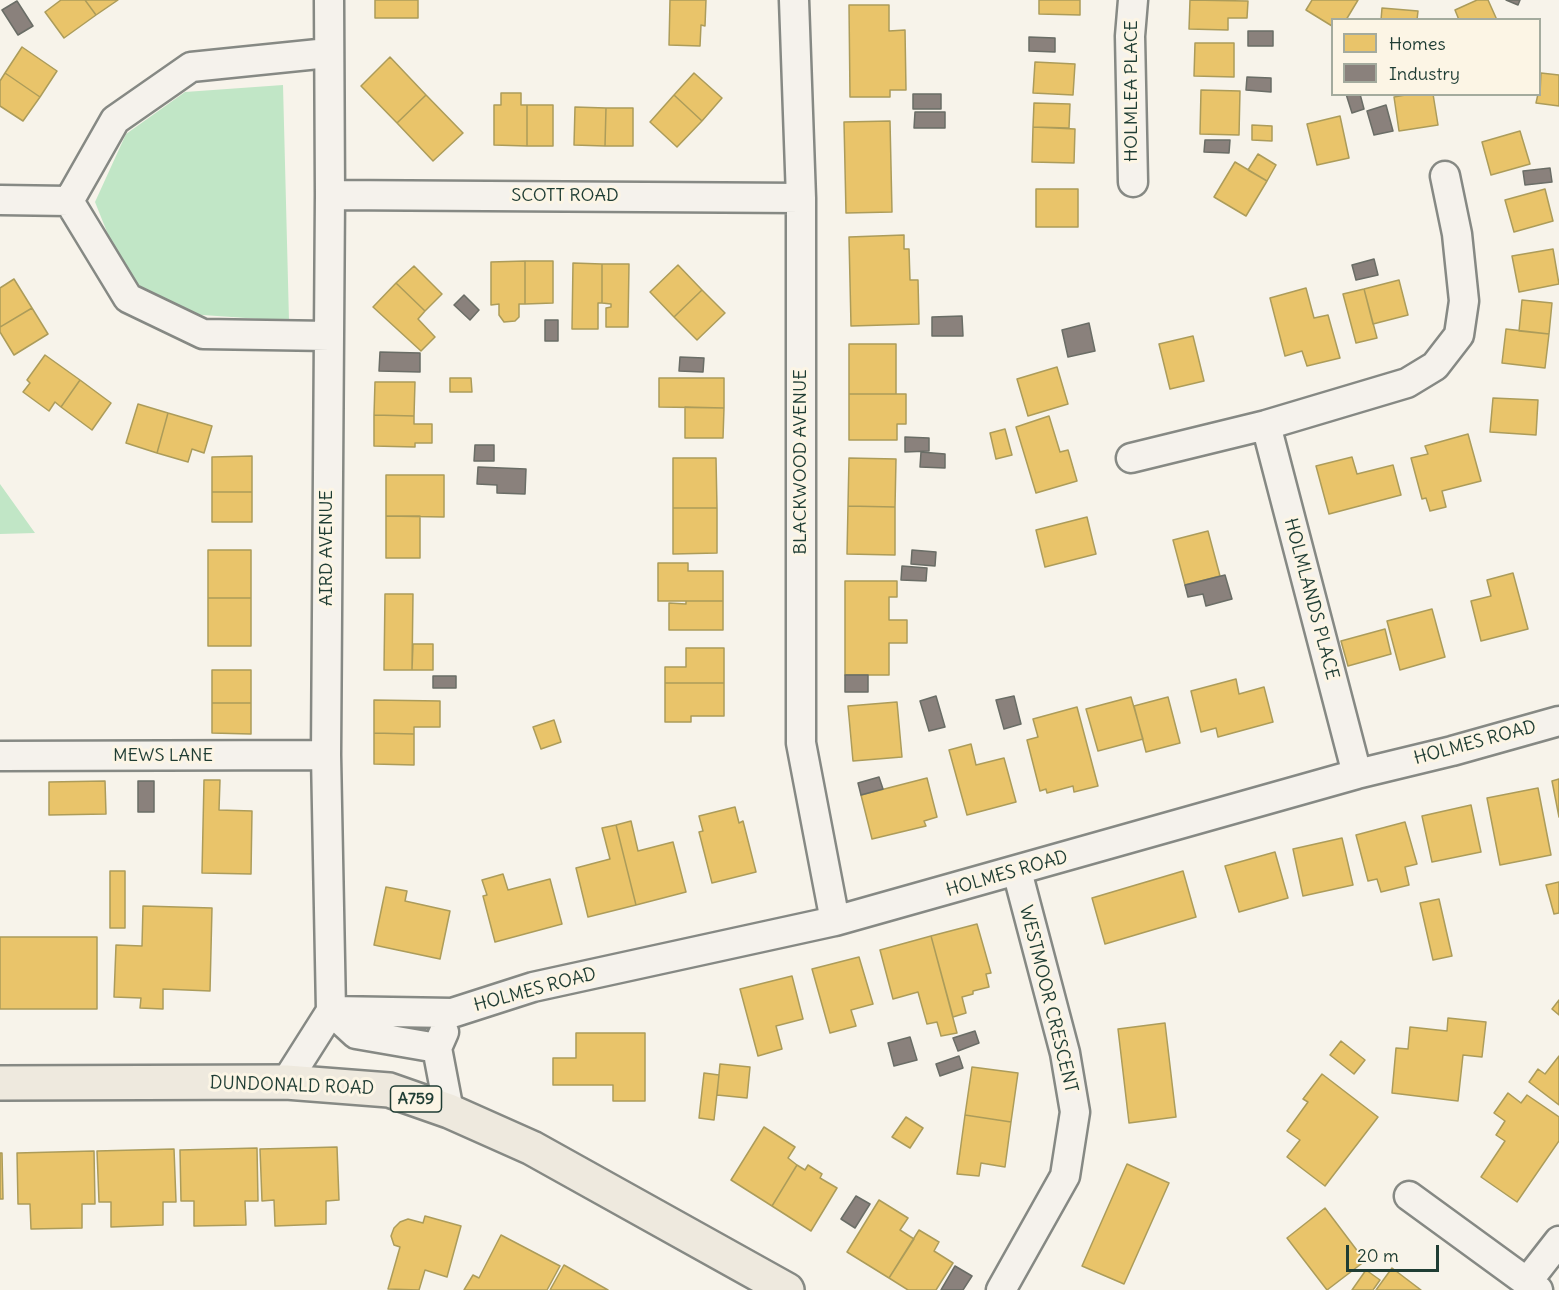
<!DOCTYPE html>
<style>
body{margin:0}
#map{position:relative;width:1559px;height:1290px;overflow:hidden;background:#f7f3ea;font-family:Delius,sans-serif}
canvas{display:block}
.legend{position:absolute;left:1331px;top:18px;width:210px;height:78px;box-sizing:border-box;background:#fcf5e5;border:2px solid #a4ab9e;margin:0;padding:8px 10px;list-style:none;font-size:18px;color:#1f3d34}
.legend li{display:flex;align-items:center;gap:12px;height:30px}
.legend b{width:30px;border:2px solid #a4ab9e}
.scale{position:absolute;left:1346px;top:1245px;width:93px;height:27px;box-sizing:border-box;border:3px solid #1f3d34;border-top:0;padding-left:8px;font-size:18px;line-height:21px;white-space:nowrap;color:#1f3d34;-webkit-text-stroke:4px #fcf5e5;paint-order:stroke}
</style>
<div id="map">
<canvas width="1559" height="1290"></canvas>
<ul class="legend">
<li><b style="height:16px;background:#e9c46a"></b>Homes</li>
<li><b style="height:16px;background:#8a817c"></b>Industry</li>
</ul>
<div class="scale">20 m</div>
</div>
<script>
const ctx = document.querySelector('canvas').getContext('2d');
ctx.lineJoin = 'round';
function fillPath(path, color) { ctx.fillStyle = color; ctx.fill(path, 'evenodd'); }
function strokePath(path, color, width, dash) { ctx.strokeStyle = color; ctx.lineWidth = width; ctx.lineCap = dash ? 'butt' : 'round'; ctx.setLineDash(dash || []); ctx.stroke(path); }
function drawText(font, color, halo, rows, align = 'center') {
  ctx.font = font + ' Delius,sans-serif'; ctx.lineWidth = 6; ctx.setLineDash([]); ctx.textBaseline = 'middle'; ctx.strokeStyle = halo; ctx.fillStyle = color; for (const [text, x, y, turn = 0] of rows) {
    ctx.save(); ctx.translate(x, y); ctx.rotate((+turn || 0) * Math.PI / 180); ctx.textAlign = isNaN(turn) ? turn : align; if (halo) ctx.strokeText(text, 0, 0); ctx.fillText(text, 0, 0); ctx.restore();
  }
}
const green = new Path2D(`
 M283,85L289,321L174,313L123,272L95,202L126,134L185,92Z
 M0,484L35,533L0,534Z`);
const homes = new Path2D(`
 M61,0H85L96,15L64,38L45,12Z
 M85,0H118L96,15Z
 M375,0H418V18H375Z
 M670,0H706L705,26L701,25L700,46L669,45Z
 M1039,0H1080V15L1039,14Z
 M1190,0L1248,1L1247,18H1228V30L1189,29Z
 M1312,0H1358L1346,20H1332V26L1306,10Z
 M1477,0H1488L1497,20H1459L1455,10Z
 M849,5H889V31L905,30L906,90H890V97H850Z
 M1382,8L1418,11L1417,20H1381Z
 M1195,43H1234V77L1194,76Z
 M22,47L57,71L40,97L5,73Z
 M390,57L426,95L397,123L361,86Z
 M1035,62L1075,64L1073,95L1033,93Z
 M5,73L40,97L23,121L0,106V81Z
 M694,73L722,98L702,121L674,95Z
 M1541,73L1559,75V106L1536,103L1538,94H1540Z
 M1201,90L1240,91L1239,135L1200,134Z
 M501,93H521V105H527V146L494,145V105H501Z
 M1411,94H1433L1438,125L1399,131L1394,97Z
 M426,95L463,133L433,161L397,123Z
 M674,95L702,121L677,147L650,122Z
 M1034,103L1070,104L1069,128L1033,127Z
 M527,105H553V146H527Z
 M575,107L606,108L605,146L574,145Z
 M606,108H633V146H605Z
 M1340,116L1349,158L1317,165L1307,124Z
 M890,121L892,212L846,213L844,122Z
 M1252,125L1272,126V141L1252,140Z
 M1033,127L1075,129L1074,163L1032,162Z
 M1520,131L1530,164L1491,175L1482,142Z
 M1258,154L1276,165L1267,181L1248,170Z
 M1235,162L1267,181L1246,216L1214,197Z
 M1036,189H1078V227H1036Z
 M1545,189L1553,221L1514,232L1505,200Z
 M904,235V249H909L910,280H918L919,324L851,326L849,237Z
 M1553,249L1559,284L1519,292L1512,256Z
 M525,261H553V303L525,304Z
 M525,261V304H519V317L515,321L504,322L499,315V304L491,305V262Z
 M573,263L602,264V303H598V329H572Z
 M602,264H629L628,327H606V308L611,307V304L602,303Z
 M678,265L702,290L674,317L650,292Z
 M414,266L442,294L425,311L396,283Z
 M14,279L32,308L0,327V288Z
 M1399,280L1408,315L1373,324L1364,289Z
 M396,283L425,311L418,319L435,337L421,351L373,307Z
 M1306,288L1314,318L1328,315L1340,358L1307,366L1302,351L1285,356L1270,298Z
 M1364,289L1377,338L1356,343L1343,294Z
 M702,290L725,313L697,340L674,317Z
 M1522,300L1552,303L1549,334L1519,331Z
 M32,308L48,334L14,355L0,332V327Z
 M1506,329L1549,334L1545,368L1502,363Z
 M1193,336L1204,381L1170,389L1159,344Z
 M849,344H896V394H849Z
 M45,355L80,380L61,407L55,402L49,411L23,392L30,383L27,380Z
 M1057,367L1068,404L1028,416L1017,379Z
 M450,378H471L472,392H450Z
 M659,378H724V408L659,407Z
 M80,380L111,403L92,430L61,407Z
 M375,382H415L414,416L374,415Z
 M849,394H906V424H897V440H849Z
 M1493,398L1538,400L1536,435L1490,432Z
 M138,404L168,413L157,453L126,443Z
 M685,407L724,408L723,438H685Z
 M168,413L212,426L204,453L192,449L188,462L157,453Z
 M374,415L414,416V424H432V443H415V447L374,446Z
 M1049,416L1060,452L1068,450L1077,481L1036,493L1016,427Z
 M1005,429L1012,455L996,459L990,433Z
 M1468,434L1481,481L1442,491L1446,507L1430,511L1426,498L1422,499L1411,458L1428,454L1425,446Z
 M252,456V492H212V457Z
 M1352,457L1357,474L1393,465L1401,495L1329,514L1316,466Z
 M673,458H716L717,508H673Z
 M849,458L896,459L895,507L848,506Z
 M386,475H444V517L386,516Z
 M212,492H252V522H212Z
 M848,506L895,507V555L847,554Z
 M673,508H717V553L673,554Z
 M386,516H420V558H386Z
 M1087,517L1096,554L1045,567L1036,530Z
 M1208,531L1220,576L1185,585L1173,540Z
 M208,550H251V598H208Z
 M658,563H688V571H723V601H658Z
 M1513,573L1528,629L1481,641L1471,601L1491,596L1487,580Z
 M845,581H897V597H889V620H907V643H889V675H845Z
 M385,594H413L412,670H384Z
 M208,598H251V646H208Z
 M686,601H723V630H669V603L686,604Z
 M1432,609L1445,657L1400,670L1387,621Z
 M1385,629L1391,654L1348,666L1341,641Z
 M413,644H433V670H412Z
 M686,648H724V683H665V667H686Z
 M212,670H251V703H212Z
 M1236,679L1239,694L1264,687L1273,722L1218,737L1216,728L1201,732L1191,691Z
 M665,683H724V716H691V722H665Z
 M1131,697L1143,739L1098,751L1086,709Z
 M1168,697L1180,743L1146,752L1134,706Z
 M374,700L440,701V727H414V734L374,733Z
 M897,702L902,757L853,761L848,706Z
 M212,703H251V734L212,733Z
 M1077,707L1098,786L1074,792L1073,786L1047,793L1046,789L1040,791L1027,740L1038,737L1033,719Z
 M554,720L561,742L541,749L533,727Z
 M374,733L414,734V765L374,764Z
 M971,744L976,765L1004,758L1016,802L967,815L949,750Z
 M927,778L937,817L924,821L926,826L872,839L861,795Z
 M1559,779V817L1552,781Z
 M204,780H220L219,810L252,811L251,874L202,873Z
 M105,781L106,814L49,815V782Z
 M1538,788L1551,855L1500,865L1487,798Z
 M1471,805L1481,852L1432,862L1422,816Z
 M735,807L739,823L743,821L756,872L712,883L699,832L703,831L699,816Z
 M631,821L638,851L673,842L686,892L636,905L616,825Z
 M1405,822L1417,864L1405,867L1409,885L1381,892L1377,879L1368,881L1356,835Z
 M616,825L636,905L588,917L576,868L610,859L602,828Z
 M1342,838L1353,885L1303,896L1293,849Z
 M1275,852L1288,898L1239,912L1225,866Z
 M110,871H125V928H110Z
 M1183,871L1196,917L1105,944L1092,898Z
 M503,874L508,890L550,879L562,924L495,942L483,896L487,895L482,880Z
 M1559,882V913L1554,914L1546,885Z
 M386,887L407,891L405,901L450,911L440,959L374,945Z
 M1439,899L1452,956L1433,960L1420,903Z
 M143,906L212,908L210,991L163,989V1009L140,1008L141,998L114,997L116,945L142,946Z
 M977,924L991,973L986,974L989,987L973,991V994L962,997L966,1013L953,1017L931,936Z
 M931,936L957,1033L941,1036L937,1022L927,1024L918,992L893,999L880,950Z
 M0,937H97V1009H0Z
 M859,957L873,1004L851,1010L856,1026L830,1033L812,969Z
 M792,976L803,1019L776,1026L782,1049L758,1056L740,989Z
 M1559,1000V1015L1552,1009Z
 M1448,1018L1486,1022L1482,1057L1463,1055L1458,1101L1392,1093L1396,1048L1408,1049L1410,1027L1447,1031Z
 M1165,1023L1176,1117L1129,1123L1118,1029Z
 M576,1033H645V1101H613V1085H553V1058H576Z
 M1341,1041L1365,1060L1354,1074L1330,1055Z
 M1559,1056V1105L1529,1082L1538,1069L1545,1074Z
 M720,1064L750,1067L747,1098L717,1095Z
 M972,1067L1018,1073L1011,1122L965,1115Z
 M704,1073L719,1075L714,1120L699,1118Z
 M1322,1074L1378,1117L1325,1186L1287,1157L1300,1140L1287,1131L1308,1102L1303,1099Z
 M1508,1093L1521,1103L1527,1095L1559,1117V1141L1517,1202L1481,1177L1505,1141L1496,1135L1505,1121L1494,1113Z
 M965,1115L1011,1122L1005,1167L981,1163L979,1176L957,1174Z
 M906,1117L923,1128L910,1148L892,1137Z
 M764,1127L795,1147L788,1158L797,1165L772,1206L731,1180Z
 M337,1147L339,1200L326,1201V1224L275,1226L274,1200L262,1201L260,1149Z
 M257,1148L258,1201H245L246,1225L194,1226V1201H181L180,1150Z
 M174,1149L176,1202H163V1225L111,1227V1202H99L97,1151Z
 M94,1151L95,1204H82V1228L31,1229L30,1204H18L17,1153Z
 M0,1153H2L3,1199H0Z
 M1127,1164L1169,1183L1124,1284L1082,1266Z
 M797,1165L805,1170L808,1165L822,1174L820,1178L837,1188L811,1231L772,1206Z
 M879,1200L908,1218L900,1230L914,1239L889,1278L847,1252Z
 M1325,1208L1365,1261L1327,1290L1287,1238Z
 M425,1216L461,1226L447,1277L425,1270L419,1290L388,1289L400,1247L394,1245L391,1236L394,1228L400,1222L408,1219L423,1223Z
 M919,1230L939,1242L934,1251L953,1263L936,1290H908L889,1278Z
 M501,1235L560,1266L547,1290H464L473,1275L479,1278Z
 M564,1265L608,1290H550Z
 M1392,1268L1421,1290H1376Z
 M1366,1270L1380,1280L1373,1290H1352Z`);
const industry = new Path2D(`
 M1506,0H1520L1518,5Z
 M17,1L33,26L18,35L2,10Z
 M1248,31H1273V46H1248Z
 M1029,37L1055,38V52L1029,51Z
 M1247,77L1271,78V92L1246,90Z
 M913,94H941V109H913Z
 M1346,94H1360L1364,109L1352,113Z
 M1386,105L1393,131L1374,135L1367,111Z
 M915,112H945V128H914Z
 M1205,140H1230L1229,153L1204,152Z
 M1550,168L1552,182L1525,185L1523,171Z
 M1374,259L1378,275L1356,280L1352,265Z
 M464,295L479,310L470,320L454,305Z
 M962,316L963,336H932V317Z
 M545,320H558V341H545Z
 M1089,323L1095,351L1068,357L1062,330Z
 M380,352L420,353V372L379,371Z
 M680,357L704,358L703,372L679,371Z
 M905,437L929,438V451L905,452Z
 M475,445H494V461H474Z
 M921,452L945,454V468L920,467Z
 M478,467L526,469L525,494L497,493V485L477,484Z
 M912,550L936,552L935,566L911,564Z
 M902,566L927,568L926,581L901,580Z
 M1225,575L1232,599L1206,606L1203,594L1188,597L1185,585Z
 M845,675H868V692H845Z
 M433,676H456V688H433Z
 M936,696L945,727L929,731L920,701Z
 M1014,696L1021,724L1004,729L996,700Z
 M879,777L883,789L861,795L858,783Z
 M138,781H154V812H138Z
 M975,1031L979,1043L958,1051L953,1038Z
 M910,1037L917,1060L894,1066L888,1043Z
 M959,1056L963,1068L940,1076L936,1064Z
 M856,1196L870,1204L855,1228L841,1219Z
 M955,1266L972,1276L963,1290H941Z`);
const minor = new Path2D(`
 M794,0L801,198V743L835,921
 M1133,0L1130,36L1133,182
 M328,53L191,67L115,120L69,201L128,298L203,334L329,336
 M330,195L801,198
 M0,200L69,201
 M1266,425L1357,774
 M1131,458L1266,425L1407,383L1435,366L1459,335L1464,301L1457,234L1445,176
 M0,756L326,755
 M331,1011L452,1013L533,987L835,921L1357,774L1452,751L1559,721
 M331,1011L356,1034L437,1048
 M444,1032L437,1048L449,1111
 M286,1082L331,1011L326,755L330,195L329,0
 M1409,1196L1538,1290
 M1527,1282L1559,1241
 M1001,1290L1065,1176L1075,1112L1065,1053L1017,871`);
const primary = new Path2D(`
 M0,1083L286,1082L389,1090L449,1111L532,1148L787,1290`);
const shields = [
 [416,1099,51]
];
const shieldNames = [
 ["A759",416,1099]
];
const streetNames = [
 ["HOLMLEA PLACE",1132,91,-90],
 ["SCOTT ROAD",565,196],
 ["BLACKWOOD AVENUE",801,462,-90],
 ["AIRD AVENUE",327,548,-90],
 ["HOLMLANDS PLACE",1311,599,75],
 ["HOLMES ROAD",1475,743,-15],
 ["MEWS LANE",163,756],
 ["HOLMES ROAD",1007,874,-16],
 ["HOLMES ROAD",535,990,-15],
 ["WESTMOOR CRESCENT",1048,999,76],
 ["DUNDONALD ROAD",292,1086,2]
];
fillPath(green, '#c1e6c6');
fillPath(homes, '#e9c46a');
strokePath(homes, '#ac9c5a', 1.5);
fillPath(industry, '#8a817c');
strokePath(industry, '#6a6d66', 1.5);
strokePath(minor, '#868984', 33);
strokePath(primary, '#868984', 38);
strokePath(minor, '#f5f2ec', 28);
strokePath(primary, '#eee9de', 33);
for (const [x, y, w] of shields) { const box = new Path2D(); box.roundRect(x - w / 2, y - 13, w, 26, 4.5); ctx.fillStyle = '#fcf5e5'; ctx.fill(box); strokePath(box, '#1f3d34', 1.5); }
drawText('bold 16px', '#1f3d34', null, shieldNames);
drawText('18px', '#1f3d34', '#fcf5e5', streetNames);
</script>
